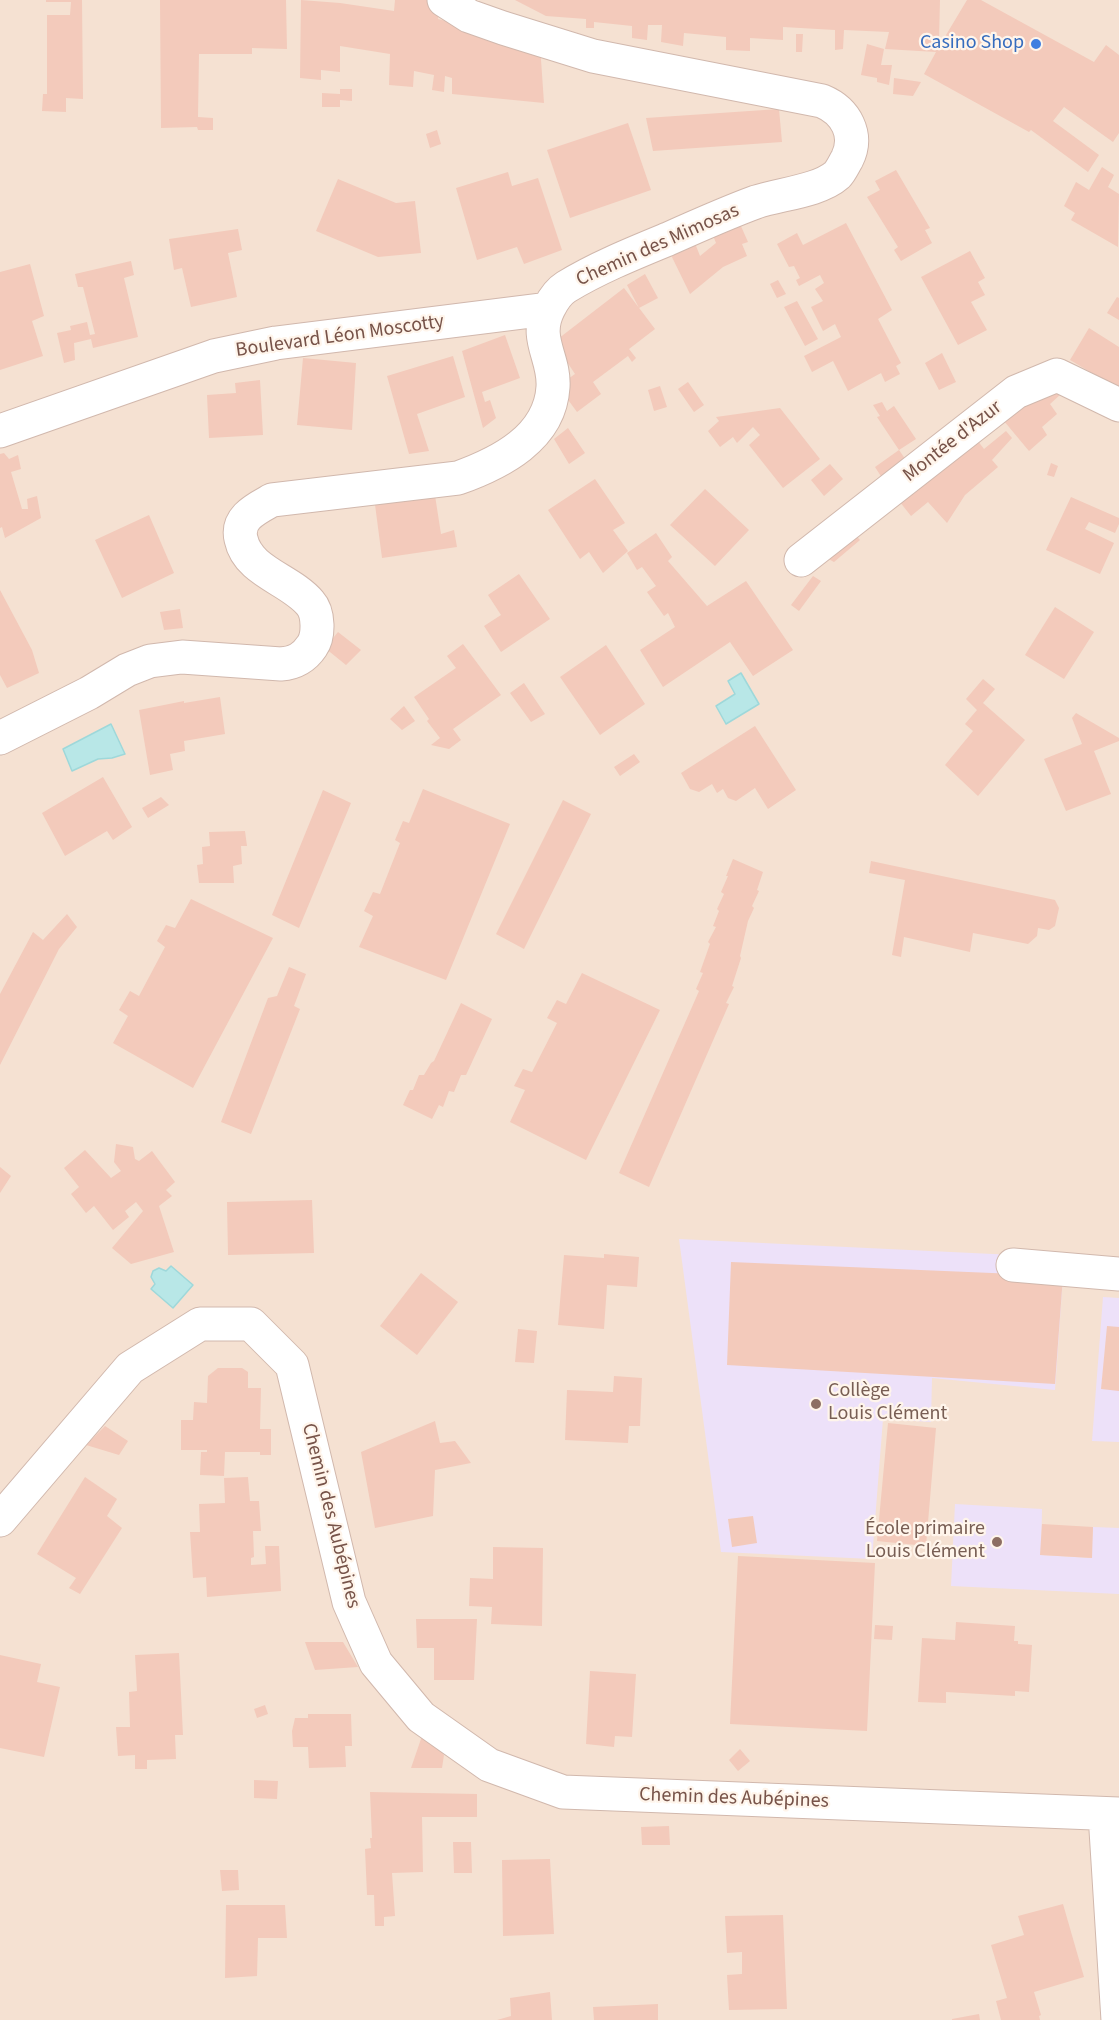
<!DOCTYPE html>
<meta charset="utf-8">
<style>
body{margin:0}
canvas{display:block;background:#fdf0e4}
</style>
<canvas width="1119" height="2020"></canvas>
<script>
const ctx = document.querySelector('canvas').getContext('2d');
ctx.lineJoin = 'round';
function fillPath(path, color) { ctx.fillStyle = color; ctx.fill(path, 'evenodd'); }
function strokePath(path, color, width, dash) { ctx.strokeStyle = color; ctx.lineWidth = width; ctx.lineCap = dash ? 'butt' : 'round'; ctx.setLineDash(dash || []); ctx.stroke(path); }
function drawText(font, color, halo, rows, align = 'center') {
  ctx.font = font + ' "Source Sans 3",sans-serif'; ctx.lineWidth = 4.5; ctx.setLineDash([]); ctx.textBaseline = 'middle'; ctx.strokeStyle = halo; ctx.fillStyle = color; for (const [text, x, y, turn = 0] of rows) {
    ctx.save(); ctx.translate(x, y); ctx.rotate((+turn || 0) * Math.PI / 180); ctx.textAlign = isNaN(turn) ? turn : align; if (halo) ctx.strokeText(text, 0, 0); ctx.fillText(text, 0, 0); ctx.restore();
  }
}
const residential = new Path2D(`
 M0,0H1119V2020H0Z`);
const education = new Path2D(`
 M679,1239L1014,1255L1063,1276L1055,1390L932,1378L931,1422L883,1419L872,1559L721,1552Z
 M1103,1297L1119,1298V1442L1092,1441Z
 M955,1504L1042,1509L1041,1555L1091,1558L1093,1527L1119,1528V1594L951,1586Z`);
const water = new Path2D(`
 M741,673L759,704L726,724L716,706L735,694L728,681Z
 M111,724L125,754L112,758L98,759L72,771L63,749Z
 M171,1266L193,1285L173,1308L151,1289L155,1284L151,1277L153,1271L159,1268L166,1271Z`);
const building = new Path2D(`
 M46,0H82L83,99L66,98V112L42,111L43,94H47V15H70L71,2H46Z
 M160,0H286L287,49L252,48V54H199L198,117L213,118V130H198L197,127L161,128Z
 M301,0L340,3L394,11L395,0H437L441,2L438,19L540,45L544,103L452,94V78L445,76L444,92L432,90L434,75L414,71L413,87L389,85L390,54L340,46V72L321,70V80L300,78Z
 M515,0H940L939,40H943L967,0H981L1094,62L1106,45L1119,55V133L1113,142L1064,107L1053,121L1099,155L1088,172L1031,130L1029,132L924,74L936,52L885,49L889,32L844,30L843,49L835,50V30L783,27V40L750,38V51L726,50V37L684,33L683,46L661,42L662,25H648L647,40L632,38V26L594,22V28H586V19L546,16Z
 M796,34H803L802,52H796Z
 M867,44L884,49L881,65H892L889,85L877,82V78L861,75Z
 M894,78L921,82L913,96L893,94Z
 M340,89H352V101L340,100V107H322V93L340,94Z
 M779,109L782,142L653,151L646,118Z
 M628,123L651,190L570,218L547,150Z
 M437,130L441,144L430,148L426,134Z
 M1102,167L1114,175L1108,187L1119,194L1118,247L1071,220L1075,213L1064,206L1076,182L1089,190Z
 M896,170L930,228L925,230L932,243L901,261L894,250L898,247L867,197L880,190L875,181Z
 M508,172L512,186L538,178L562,250L524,264L517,247L477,260L456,188Z
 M338,179L396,203L415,201L421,253L378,257L316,231Z
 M736,215L748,242L742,244L747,256L723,267L690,294L670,253L691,233L700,256L716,243L710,228Z
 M846,223L892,310L878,319L901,363L896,366L900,374L885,382L881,373L848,391L833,361L812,372L804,356L841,337L835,324L823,331L811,307L823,301L815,289L824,283L820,275L799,286L796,280L800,278L794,266L789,267L777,244L797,233L803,245Z
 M238,229L242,250L228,253L237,297L191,307L182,268L174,270L169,239Z
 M970,251L985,278L978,282L985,295L971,302L987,330L958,345L921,277Z
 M131,261L134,275L124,278L138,337L93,348L91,339L74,343L75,360L64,363L57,333L71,330L70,326L87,322L90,335L95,334L83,287H78L75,274Z
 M30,264L44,316L32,321L43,356L0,370V272Z
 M645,274L658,298L639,308L627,285Z
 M778,280L786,294L777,298L770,284Z
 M624,288L655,329L629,349L636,358L632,362L628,356L593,382L601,394L577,412L558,386L575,374L554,342Z
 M1117,297L1119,298V320L1107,313Z
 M797,301L818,339L805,346L784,307Z
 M1089,328L1119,347V389L1070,360Z
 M505,335L520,378L482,392L485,402L490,400L496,418L483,428L462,351Z
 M942,353L956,382L939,390L925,363Z
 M453,356L465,397L417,414L429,451L409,454L387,376Z
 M303,358L356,363L352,430L297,425Z
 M260,380L263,435L209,438L207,395L236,393L235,383Z
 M688,382L704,405L694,412L678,389Z
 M1039,384L1061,394L1050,404L1057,414L1042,427L1047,435L1029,451L999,415Z
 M660,386L667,407L654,411L648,390Z
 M882,402L887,411L894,406L916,439L899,450L877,417L880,416L873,405Z
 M780,408L820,459L783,488L749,445L760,435L753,427L737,443L733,437L720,447L708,431L719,421L716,417Z
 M568,428L585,453L569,464L554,439Z
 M1006,431L1012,438L992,460L998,467L965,495L947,523L928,502L911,516L892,492L971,432L984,449Z
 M899,450L910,466L886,484L875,467Z
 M4,453L9,459L18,455L21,469L11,472L22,509H28L27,499L37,496L41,518L5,538L2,527L0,528V454Z
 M1051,463L1058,466L1054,477L1047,475Z
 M830,464L843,479L824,496L811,480Z
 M595,479L625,523L613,530L628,551L603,573L589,552L580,559L548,510Z
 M434,489L441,534L454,530L457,547L382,558L374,497Z
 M705,489L749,530L715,566L670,525Z
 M1071,497L1119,518V524L1115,533L1089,522L1085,529L1114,543L1100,574L1046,550Z
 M149,515L174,573L122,598L95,540Z
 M850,529L860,540L834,562L821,555Z
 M656,533L672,557L668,561L707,606L746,581L793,650L753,676L730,642L663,687L640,650L675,627L668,613L664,616L647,592L656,586L642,567L637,570L627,553Z
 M519,574L550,619L501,652L484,626L501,615L488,595Z
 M813,576L821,581L799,611L791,605Z
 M0,590L32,650L39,673L7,688L0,675Z
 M1055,607L1094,632L1064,679L1025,655Z
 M180,609L183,628L164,630L160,612Z
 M338,632L361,650L346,665L325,648Z
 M463,644L501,695L453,729L461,740L449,749L431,745L440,738L427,721L429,719L414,697L456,668L447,656Z
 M606,645L645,704L600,735L560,677Z
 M983,679L995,689L983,703L1025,740L978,796L945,765L973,731L965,724L977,710L966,699Z
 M524,683L545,714L531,722L510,693Z
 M220,697L225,734L184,741L185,751L170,754L173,770L150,775L139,710L184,701V703Z
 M404,706L415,721L402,730L390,719Z
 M1076,713L1119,738V741L1094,751L1111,794L1066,811L1044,759L1082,744L1072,718Z
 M755,726L796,790L768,809L755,788L736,801L728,798L723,789L717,793L712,784L699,792L690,789L681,773Z
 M634,754L640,762L620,776L614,767Z
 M103,777L132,827L113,840L107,831L65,856L42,813Z
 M423,789L510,824L446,980L359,947L373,916L364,911L373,892L380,894L400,843L395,840L403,821L409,823Z
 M323,790L351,803L299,928L272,915Z
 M161,797L169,805L148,818L142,808Z
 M563,800L591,814L524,949L496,934Z
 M245,831L247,846H241L242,864L233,866L234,883H199L197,865L203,864L202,847L210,846L209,832Z
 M733,859L763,872L757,890L759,891L752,906L754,908L748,921L740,956L741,958L732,986L734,987L726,1003L729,1004L649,1187L619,1173L699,991L696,989L703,973L700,972L710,944L708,942L716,927L713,926L719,911L717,909L724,894L721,892L728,876H726Z
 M871,861L1055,900L1059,908L1055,926L1049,930L1038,928L1037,936L1028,944L973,933L970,952L904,937L901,957L892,955L905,880L869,873Z
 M191,899L273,938L193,1088L113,1043L128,1016L119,1010L130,991L139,996L165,947L157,941L166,925L175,928Z
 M67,914L77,927L59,949L0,1065V994L33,932L43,940Z
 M289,967L306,974L294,1006L300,1009L251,1134L221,1122L268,998L277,996Z
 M582,973L660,1010L586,1160L510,1122L525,1090L514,1086L523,1069L532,1072L557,1023L547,1018L557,1000L566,1004Z
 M461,1003L492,1019L466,1075H461L454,1092L449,1091L443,1107L439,1105L432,1119L403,1105L410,1090H413L419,1075H424L431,1063L434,1061Z
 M116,1144L133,1147L135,1159L139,1161L152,1151L175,1182L166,1190L172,1196L159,1206L174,1252L131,1264L112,1248L143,1211L136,1202L125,1211L129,1217L113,1230L94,1206L86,1213L71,1194L79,1187L64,1168L85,1150L111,1178L121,1171L114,1162Z
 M0,1167L11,1176L0,1193Z
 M312,1200L314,1253L228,1255L227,1202Z
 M604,1254L639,1257L637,1287L607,1285L604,1329L558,1325L564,1255L604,1258Z
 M731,1262L1063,1276L1055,1384L727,1365Z
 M421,1273L458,1302L417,1355L380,1326Z
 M1107,1326L1119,1327V1391L1101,1389Z
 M518,1329L537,1331L534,1363L515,1362Z
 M218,1368H242L248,1372V1388H261L260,1429H271V1455H260V1452H225L224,1476L200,1475L201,1452H207V1450H181V1420H193L194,1402L207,1403L208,1376Z
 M614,1376L642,1378L640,1426H629L628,1443L565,1440L567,1390L613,1392Z
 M435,1421L440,1443L455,1441L471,1463L435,1470L433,1516L375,1528L361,1452Z
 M888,1423L936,1428L926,1546L877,1541Z
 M105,1426L128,1441L119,1455L86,1445Z
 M85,1477L117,1499L107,1516L122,1528L80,1594L69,1588L76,1578L37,1554Z
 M248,1477L250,1501H259L261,1531H253L254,1557L251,1558V1565L266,1564L265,1546H279L281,1591L207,1597L206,1577L193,1578L190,1532H200L199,1504L225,1503L224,1478Z
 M753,1516L757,1543L732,1547L728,1519Z
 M1042,1524L1093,1527L1092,1558L1040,1555Z
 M493,1547L543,1548L542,1626L491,1624L492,1607L469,1606L470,1578L493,1579Z
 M738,1556L875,1563L867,1731L730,1724Z
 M416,1619H477L474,1680H434V1648H417Z
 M956,1622L1015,1626L1014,1641H1018V1644L1032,1645L1029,1692L1015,1691V1696L946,1692V1703L918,1702L922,1638L955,1640Z
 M875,1625L893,1626L892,1640L874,1639Z
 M305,1642H343L358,1667L315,1670Z
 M179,1653L183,1735H175L176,1759L147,1760V1769H135V1755L118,1756L116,1727H130L129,1692L137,1691L135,1655Z
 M0,1655L41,1664L37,1682L60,1687L44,1757L0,1748Z
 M590,1671L636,1674L632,1737L615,1736L614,1747L586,1744Z
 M265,1705L268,1714L257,1718L254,1709Z
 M308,1714H351L352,1746H345L346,1767L309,1768L308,1747H293L292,1731L295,1718H308Z
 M422,1736L436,1745L444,1755L442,1768H411Z
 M740,1749L750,1761L738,1771L729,1760Z
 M254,1780L278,1781L277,1799L254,1798Z
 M370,1792L477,1794V1817H422L423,1872L392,1873L395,1916L384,1917V1926H375L374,1895H367L365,1849L371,1848L370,1838H372Z
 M669,1826L670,1845H642L641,1827Z
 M453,1842H471L472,1873H454Z
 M550,1859L554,1934L503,1936L502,1860Z
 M220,1870H238L239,1890L222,1891Z
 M1063,1904L1084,1977L1034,1992L1041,2015L1039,2016L1040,2020H1001L996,2001L1007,1998L991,1945L1024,1935L1018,1916Z
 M226,1905H285L287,1938H258L257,1976L225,1978Z
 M783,1915L787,2009L729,2010L727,1975L742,1974V1952L727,1953L725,1916Z
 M550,1992L552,2020H497L511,2016L510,1998Z
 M658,2004V2020H594L593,2007Z
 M979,2014L980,2020H952V2019Z`);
const minor = new Path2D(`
 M0,431L214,356L276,343L548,309
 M801,560L1016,392L1057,375L1119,405
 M0,738L89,693L127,670L150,661L182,657L281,664C295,663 304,658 312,646C319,636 319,613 310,603C290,579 248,572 241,539C236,518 256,509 272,500L458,478C500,463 550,438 553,387C555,357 533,339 549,308C553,300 558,292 566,287C597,268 634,253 668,239C697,226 726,213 756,202C780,194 819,191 837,175C841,171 844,164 847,159C859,135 846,111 822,101L593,56L503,28L469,16L444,0
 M1013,1265L1119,1274
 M0,1520L130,1368L200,1324H251L292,1365L349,1602L376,1663L421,1717L489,1765L563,1792L1119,1814
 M1105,1814L1118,2020`);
const markers = [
 [1036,44,6,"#3f7fe0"],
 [816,1404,6,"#8d6e63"],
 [997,1542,6,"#8d6e63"]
];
const shopNames = [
 ["Casino Shop",1024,44]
];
const streetNames = [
 ["Chemin des Mimosas",658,246,-24],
 ["Boulevard Léon Moscotty",340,337,-8],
 ["Montée d'Azur",953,442,-38],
 ["Chemin des Aubépines",330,1516,76],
 ["Chemin des Aubépines",734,1799,2]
];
const educationNames = [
 ["Collège",828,1392],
 ["Louis Clément",828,1415],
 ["École primaire",985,1530,"right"],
 ["Louis Clément",985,1553,"right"]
];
fillPath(residential, '#f5e1d2');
fillPath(education, '#ede1f9');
fillPath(water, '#b8e7e7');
strokePath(water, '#9ed8da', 1.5);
fillPath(building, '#f3cabb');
strokePath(minor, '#d1b8ad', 35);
strokePath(minor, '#fff', 33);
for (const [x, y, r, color] of markers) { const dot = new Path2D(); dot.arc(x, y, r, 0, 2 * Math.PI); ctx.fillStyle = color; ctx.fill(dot); strokePath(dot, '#fff5eb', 2); }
drawText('20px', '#366cbe', '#fff5eb', shopNames, 'right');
drawText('20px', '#775349', '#fff5eb', streetNames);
drawText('20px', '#785e54', '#fff5eb', educationNames, 'left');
</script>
